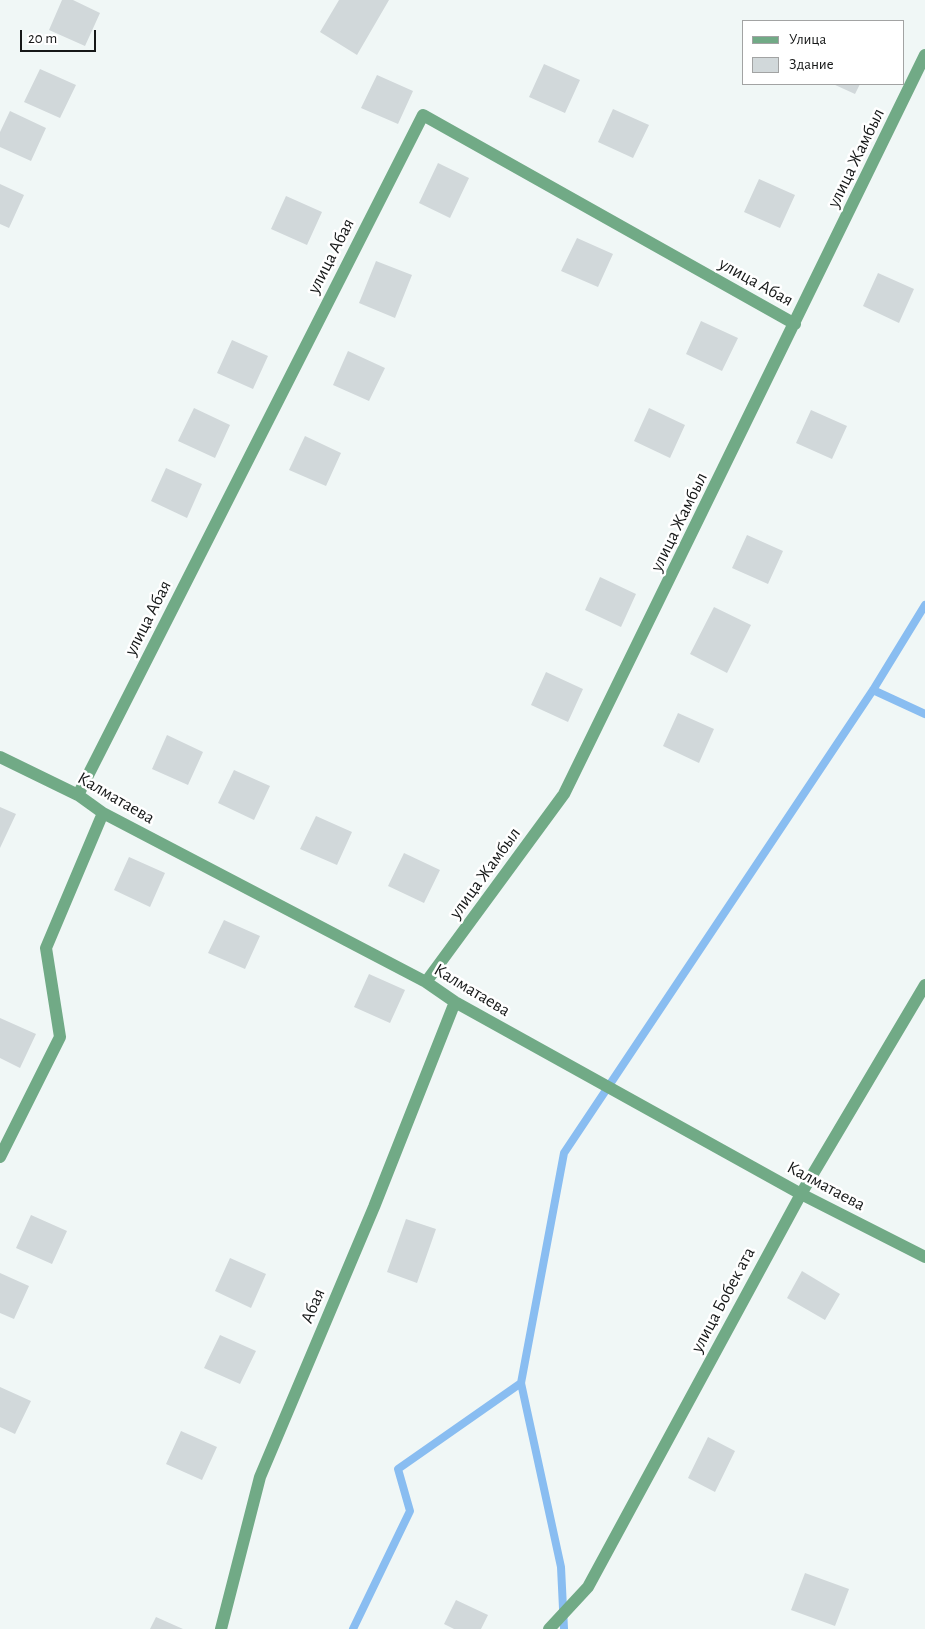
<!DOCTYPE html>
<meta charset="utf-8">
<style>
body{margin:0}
#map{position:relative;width:925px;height:1629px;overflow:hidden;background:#f0f7f6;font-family:"Alegreya Sans",sans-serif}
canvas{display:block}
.legend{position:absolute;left:742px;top:20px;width:162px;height:65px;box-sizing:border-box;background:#fff;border:1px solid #a2a3a3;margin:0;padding:6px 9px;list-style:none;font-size:15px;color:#161818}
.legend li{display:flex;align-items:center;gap:10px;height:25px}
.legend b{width:25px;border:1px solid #a2a3a3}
.scale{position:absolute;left:20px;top:30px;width:76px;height:22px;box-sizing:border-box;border:2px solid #161818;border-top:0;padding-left:6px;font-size:15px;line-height:18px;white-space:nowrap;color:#161818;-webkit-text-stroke:4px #fff;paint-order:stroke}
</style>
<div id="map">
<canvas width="925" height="1629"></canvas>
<ul class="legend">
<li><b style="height:6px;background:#71aa86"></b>Улица</li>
<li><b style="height:14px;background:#d1d8da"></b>Здание</li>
</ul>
<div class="scale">20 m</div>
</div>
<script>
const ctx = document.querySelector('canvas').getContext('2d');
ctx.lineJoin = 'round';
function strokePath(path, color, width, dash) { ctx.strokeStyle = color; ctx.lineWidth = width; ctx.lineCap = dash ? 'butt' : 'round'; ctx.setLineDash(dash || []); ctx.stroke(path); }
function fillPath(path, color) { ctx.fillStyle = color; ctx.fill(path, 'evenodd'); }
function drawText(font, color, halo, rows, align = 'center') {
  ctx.font = font + ' "Alegreya Sans",sans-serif'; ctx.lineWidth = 5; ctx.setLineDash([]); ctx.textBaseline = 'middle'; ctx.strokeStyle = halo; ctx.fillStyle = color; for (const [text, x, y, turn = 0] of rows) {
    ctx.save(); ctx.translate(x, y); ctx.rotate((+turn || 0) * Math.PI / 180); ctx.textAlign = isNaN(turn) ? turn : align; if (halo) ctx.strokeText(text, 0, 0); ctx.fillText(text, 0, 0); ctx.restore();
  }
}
const stream = new Path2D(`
 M873,690L925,714
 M353,1629L410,1511L398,1469L521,1383
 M564,1629L561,1567L521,1383L564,1153L873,690L925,605`);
const building = new Path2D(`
 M62,0H73L100,13L85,46L49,30Z
 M339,0H389L357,55L320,32Z
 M544,64L580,80L565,113L529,97Z
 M40,69L76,85L60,118L24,102Z
 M377,75L413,91L398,124L361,108Z
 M833,84H860L855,94Z
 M613,109L649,125L633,158L598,142Z
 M10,111L46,128L31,161L0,147V132Z
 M438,163L469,178L450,218L419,203Z
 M759,179L795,195L780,228L744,212Z
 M0,184L24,195L9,228L0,224Z
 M286,196L322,212L307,245L271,229Z
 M577,238L613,254L598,287L561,271Z
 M376,261L412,275L395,318L359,303Z
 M878,273L914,289L899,323L863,306Z
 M701,321L738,338L722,371L686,354Z
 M232,340L268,356L253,389L217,373Z
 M348,351L385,368L369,401L333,385Z
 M194,408L230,425L215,458L178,441Z
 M649,408L685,425L670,458L634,441Z
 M811,410L847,426L832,459L796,443Z
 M305,436L341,453L326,486L289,470Z
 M166,468L202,484L187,518L151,501Z
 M747,535L783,551L768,584L732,568Z
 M600,577L636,594L621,627L585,610Z
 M714,607L751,625L727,673L690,654Z
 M546,672L583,689L568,722L531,705Z
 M678,713L714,729L699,763L663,746Z
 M167,735L203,752L188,785L152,769Z
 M234,770L270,786L254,820L218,803Z
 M0,807L16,814L0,848Z
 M316,816L352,832L337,865L300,849Z
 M404,853L440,870L424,903L388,886Z
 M129,857L165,873L150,907L114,890Z
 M224,920L260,936L245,969L208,953Z
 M369,974L405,990L390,1023L354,1007Z
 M0,1018L36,1034L20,1068L0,1058Z
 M31,1215L67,1231L52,1264L16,1248Z
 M406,1219L436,1229L417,1283L387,1272Z
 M230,1258L266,1274L251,1308L215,1291Z
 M802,1271L840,1294L825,1320L787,1298Z
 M0,1273L29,1286L14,1319L0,1313Z
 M220,1335L256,1351L240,1384L204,1368Z
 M0,1387L31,1401L15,1434L0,1427Z
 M181,1431L217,1447L202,1480L166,1464Z
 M708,1437L735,1451L715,1492L688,1478Z
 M805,1573L849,1589L835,1626L791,1610Z
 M456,1600L488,1615L481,1629H454L444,1624Z
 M156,1617L183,1629H150Z`);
const street = new Path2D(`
 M0,757L78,795L103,813L426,982L455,1002L801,1194L925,1257
 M78,795L423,115L795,324
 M426,982L564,794L925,55
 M0,1157L60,1037L46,948L103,813
 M221,1629L260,1477L374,1207L455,1002
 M549,1629L588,1587L801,1194L925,985`);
const streetNames = [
 ["улица Жамбыл",856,158,-64],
 ["улица Абая",331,256,-63],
 ["улица Абая",756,282,29],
 ["улица Жамбыл",679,522,-64],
 ["улица Абая",148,618,-63],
 ["Калматаева",116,798,30],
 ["улица Жамбыл",485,873,-54],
 ["Калматаева",472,990,31],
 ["Калматаева",826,1186,28],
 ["улица Бобек ата",723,1300,-62],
 ["Абая",313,1306,-67]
];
strokePath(stream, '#89bdf1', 8);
fillPath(building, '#d1d8da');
strokePath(street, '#71aa86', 12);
drawText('18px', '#161818', '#fff', streetNames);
</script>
